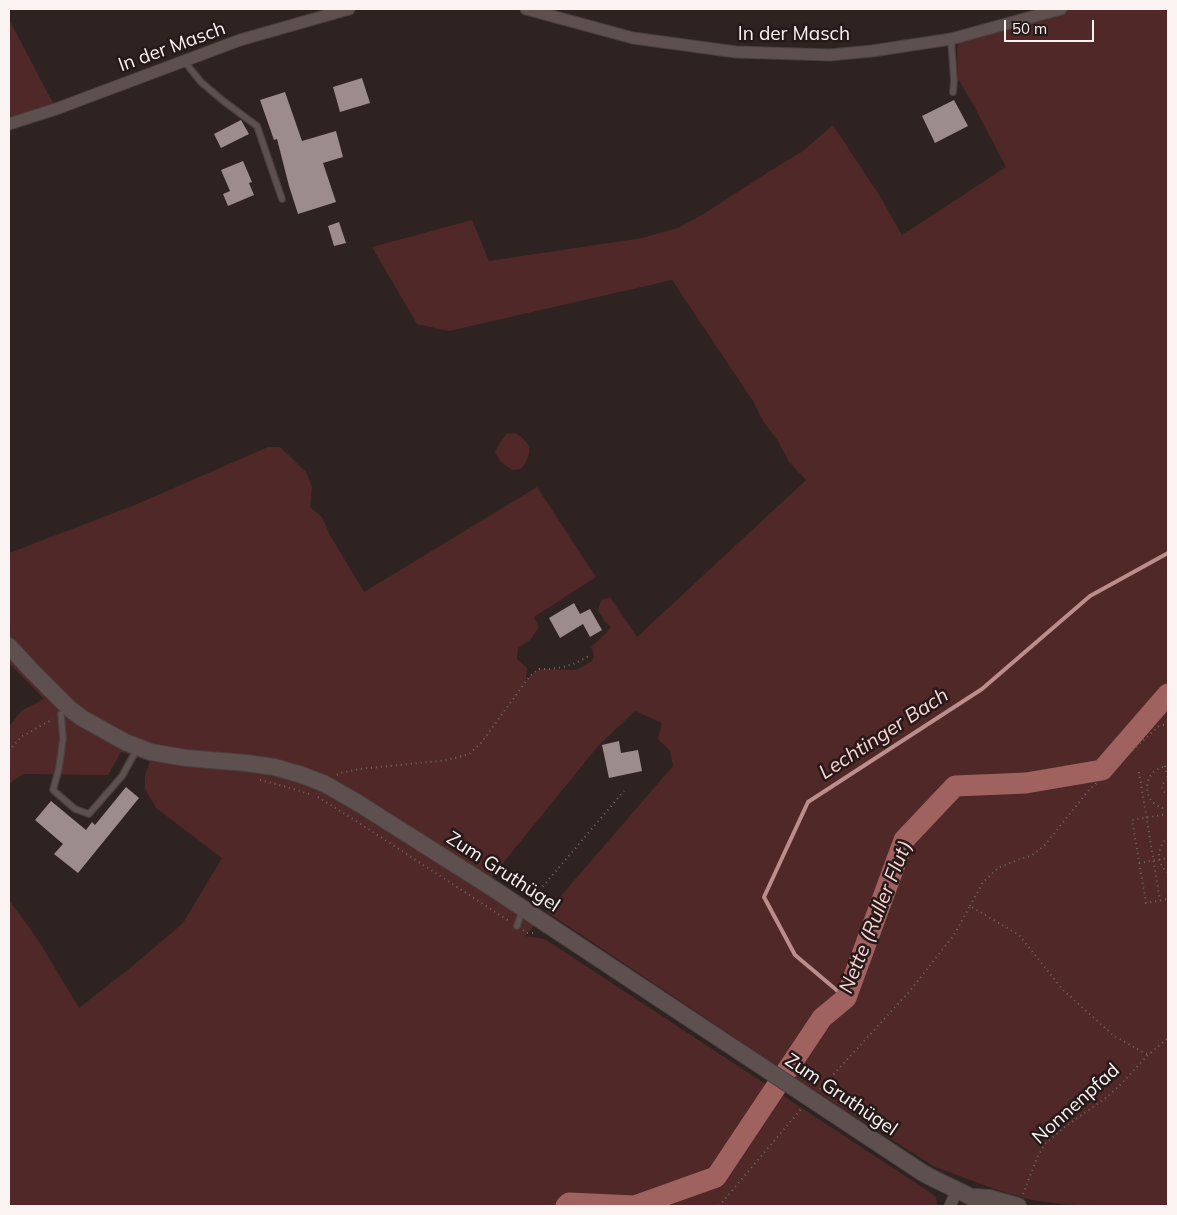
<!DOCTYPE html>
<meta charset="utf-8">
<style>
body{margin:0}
#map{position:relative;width:1177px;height:1215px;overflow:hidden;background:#2f2322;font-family:Mulish,sans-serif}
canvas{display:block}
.frame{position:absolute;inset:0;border:10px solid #fbf2f2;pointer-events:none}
.scale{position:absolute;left:1004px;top:20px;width:90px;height:22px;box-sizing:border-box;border:2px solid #fbf2f2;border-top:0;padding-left:6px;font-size:15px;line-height:18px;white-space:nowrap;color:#fbf2f2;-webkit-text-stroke:4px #251919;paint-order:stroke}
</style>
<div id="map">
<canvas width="1177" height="1215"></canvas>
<div class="frame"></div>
<div class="scale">50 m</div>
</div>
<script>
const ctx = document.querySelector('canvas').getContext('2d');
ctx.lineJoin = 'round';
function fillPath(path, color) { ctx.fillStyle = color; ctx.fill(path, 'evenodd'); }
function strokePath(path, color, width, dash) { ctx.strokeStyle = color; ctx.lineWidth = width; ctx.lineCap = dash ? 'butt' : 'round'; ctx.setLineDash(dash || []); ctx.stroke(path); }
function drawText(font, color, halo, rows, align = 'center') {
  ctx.font = font + ' Mulish,sans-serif'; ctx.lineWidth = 5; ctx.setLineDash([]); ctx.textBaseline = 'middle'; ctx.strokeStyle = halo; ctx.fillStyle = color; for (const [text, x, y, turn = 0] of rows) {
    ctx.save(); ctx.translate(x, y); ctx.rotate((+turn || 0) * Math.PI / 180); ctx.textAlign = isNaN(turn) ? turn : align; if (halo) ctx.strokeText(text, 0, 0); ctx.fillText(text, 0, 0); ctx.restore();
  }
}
const green = new Path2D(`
 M1061,9H1168V1205L1096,1206L1061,1204L1032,1200L1000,1191L935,1167L806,1085L547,912L673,766L670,751L658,739L662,723L635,711L598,746L486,884L539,920L525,936L545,939L931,1193L936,1197L937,1206H9V900L38,940L79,1008L135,964L183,923L222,858L156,808L145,789V775L150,762L121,752L108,775L23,774L9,784V727L21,711L44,699L9,663V553L135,505L268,447H280L306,472L312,487L310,507L322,517L330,535L364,592L537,487L596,577L534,617L539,627L530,640L518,648L517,659L527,668L526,681L530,676L539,669L576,670L592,661L594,655L591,647L606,633L611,627L605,622L598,610L601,600L610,597L637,637L806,480L789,462L778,441L763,421L753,401L672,280L449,331L417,324L372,247L472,220L489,261L642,238L678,228L705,213L770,171L803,151L833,125L881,198L902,235L1006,167L974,106L958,79L957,48L960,37Z
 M9,23H11L56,109L9,124Z
 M515,433C533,443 533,454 521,469L512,470L501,462L495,452L500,443L506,434Z`);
const stream = new Path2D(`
 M846,998L795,955L764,897L808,802L982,689L1090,596L1168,553`);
const river = new Path2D(`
 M566,1206L569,1203L635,1206L716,1177L822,1018L846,998L904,840L955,786L1026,783L1102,770L1168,694`);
const building = new Path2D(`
 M362,78L370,103L340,112L333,87Z
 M285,92L302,141L336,131L343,157L323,163L336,202L298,214L289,186L277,139L274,140L260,100Z
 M954,100L968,126L935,143L922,116Z
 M241,120L249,134L221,148L214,134Z
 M243,161L252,182L249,183L254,195L228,206L223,194L230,191L221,170Z
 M339,222L346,243L334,246L328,226Z
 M574,603L580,614L590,609L602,630L590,637L583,624L560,638L549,618Z
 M619,741L621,753L638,750L642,771L609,778L602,745Z
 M126,787L139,798L78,873L54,854L63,844L35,820L51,801L86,830L92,822L95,825Z`);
const path = new Path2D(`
 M9,751L21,737L53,719
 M1165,766L1168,779
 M1168,766C1140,769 1140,806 1168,809
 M1139,772L1160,900
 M337,775L340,773L359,769L448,760L469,754L481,743L530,676L539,669H551L563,667L576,663L589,656
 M260,780L287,787L309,794
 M1168,780C1163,782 1161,786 1163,791L1168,795
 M318,797L356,821L509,921
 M1168,814L1132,820L1146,903L1168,899
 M1168,837C1156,848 1156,863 1168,873
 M1139,863L1168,858
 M533,898L624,791
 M970,906L983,882L998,868L1020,859L1031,856L1044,846L1088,791L1159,726L1168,724
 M523,930L527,933H533
 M820,1089L909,992L954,935L970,906L1019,935L1063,990L1114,1036L1148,1055
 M1023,1194L1037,1158L1045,1144L1066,1126L1107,1097L1121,1084L1148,1055L1168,1038
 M719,1206L802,1108`);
const lane = new Path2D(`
 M951,39L954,80L953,92
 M184,61L201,82L222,100L257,126L282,199
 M61,714L63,739L59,768L53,790L75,809L89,814L122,776L137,749
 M517,926L523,909`);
const street = new Path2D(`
 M526,9L633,38L736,52L830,55L872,51L951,39L1061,9
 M9,124L56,109L240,40L349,9
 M950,1206L957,1190`);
const secondary = new Path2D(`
 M9,646L31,670L70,709L82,718L125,742L151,752L186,758L246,763L274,767L302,775L325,784L358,803L486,884L923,1173C944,1185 967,1193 987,1206
 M975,1197L989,1198L1018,1206`);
const streetNames = [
 ["In der Masch",794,34],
 ["In der Masch",172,47,-20],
 ["Zum Gruthügel",503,872,33],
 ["Zum Gruthügel",841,1095,34],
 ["Nonnenpfad",1076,1104,-42]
];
const waterNames = [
 ["Lechtinger Bach",884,734,-33],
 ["Nette (Ruller Flut)",876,917,-68]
];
fillPath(green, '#4f2827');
strokePath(stream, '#bb8d8b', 4);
strokePath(river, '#9f625f', 21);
fillPath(building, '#9c8c8b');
strokePath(lane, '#493f3f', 8);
strokePath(street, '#493f3f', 13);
strokePath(secondary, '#493f3f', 18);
strokePath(path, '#736867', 2, [1, 4]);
strokePath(lane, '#5e504f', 5.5);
strokePath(street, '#5e504f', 11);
strokePath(secondary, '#5e504f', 16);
drawText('19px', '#fbf2f2', '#251919', streetNames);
drawText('italic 20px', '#fcd5d2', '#251919', waterNames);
</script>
